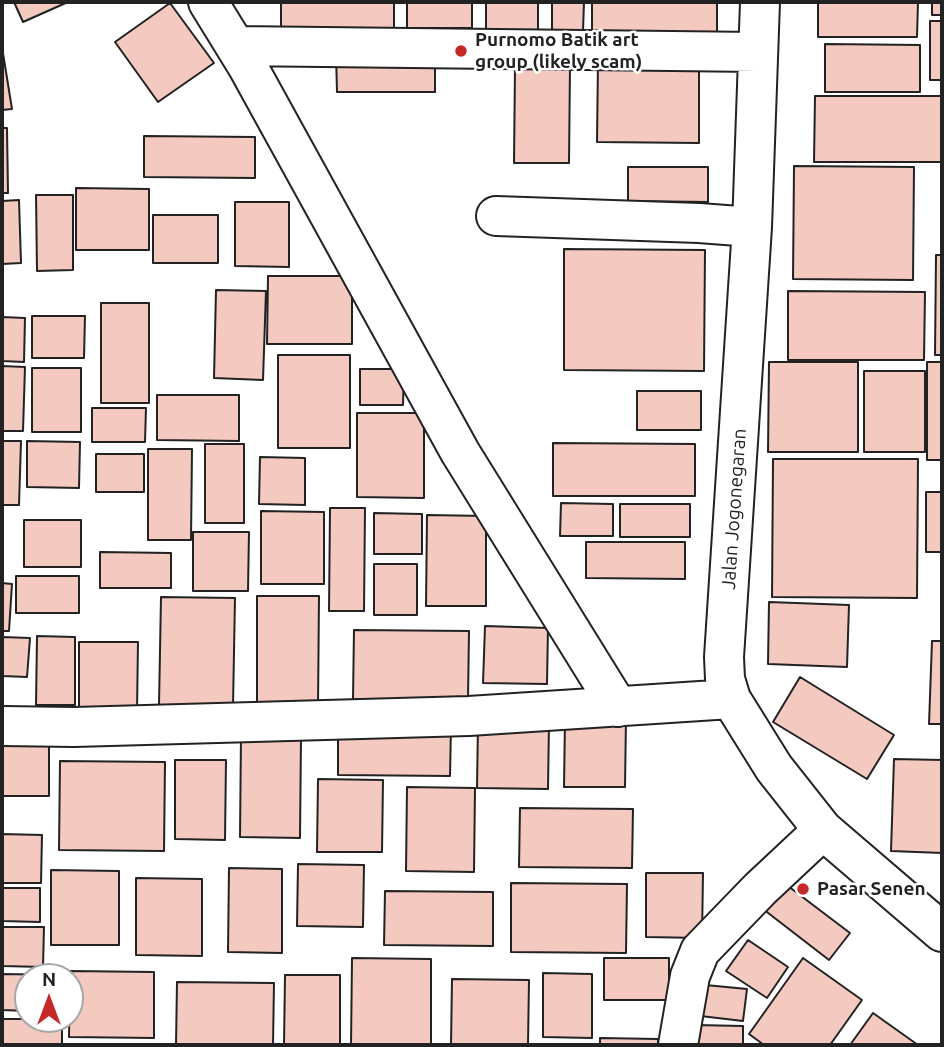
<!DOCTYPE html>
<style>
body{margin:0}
#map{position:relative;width:944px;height:1047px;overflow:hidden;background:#fff;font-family:Ubuntu,sans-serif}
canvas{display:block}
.frame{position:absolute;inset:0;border:4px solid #222;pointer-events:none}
.north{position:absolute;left:14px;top:963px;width:70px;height:70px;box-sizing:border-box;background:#fff;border:2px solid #a7a7a7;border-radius:50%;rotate:0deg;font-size:19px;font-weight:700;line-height:28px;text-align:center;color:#222}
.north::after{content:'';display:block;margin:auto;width:24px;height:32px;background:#c62828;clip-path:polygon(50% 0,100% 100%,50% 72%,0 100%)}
</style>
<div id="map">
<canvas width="944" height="1047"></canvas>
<div class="frame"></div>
<div class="north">N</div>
</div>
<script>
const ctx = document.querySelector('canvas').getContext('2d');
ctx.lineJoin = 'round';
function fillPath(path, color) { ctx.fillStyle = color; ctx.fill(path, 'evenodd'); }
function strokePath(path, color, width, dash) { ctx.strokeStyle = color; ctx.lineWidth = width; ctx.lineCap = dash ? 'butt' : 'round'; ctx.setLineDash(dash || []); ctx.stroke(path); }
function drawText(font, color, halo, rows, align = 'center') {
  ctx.font = font + ' Ubuntu,sans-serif'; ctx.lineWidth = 5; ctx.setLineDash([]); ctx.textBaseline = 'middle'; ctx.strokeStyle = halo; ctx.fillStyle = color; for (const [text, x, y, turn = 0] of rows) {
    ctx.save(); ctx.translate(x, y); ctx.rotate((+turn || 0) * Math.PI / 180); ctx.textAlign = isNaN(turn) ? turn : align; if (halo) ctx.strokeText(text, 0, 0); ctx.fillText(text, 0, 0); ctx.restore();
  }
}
const building = new Path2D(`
 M14,2H68L23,22Z
 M281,2H394V32H281Z
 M407,2H472V28H407Z
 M486,2H538V31H486Z
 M552,2H584L583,31H552Z
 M592,2H717V39H592Z
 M818,2H918L917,37H818Z
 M932,2H942V15H932Z
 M170,3L214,63L158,102L115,42Z
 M930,21H942V80H930Z
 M825,44L920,45V92H825Z
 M2,47L12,109L2,110Z
 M435,53V92H337L336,54Z
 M598,61H699V143L597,142Z
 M515,66H570L569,163H514Z
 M815,96H942V162H814Z
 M2,128H7L8,193H2Z
 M144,136L255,137V178L144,177Z
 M794,166L914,167L913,280L793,279Z
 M628,167H708V202L628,201Z
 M76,188L149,189V250H76Z
 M36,195H73V270L37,271Z
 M19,200L21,263L2,264V201Z
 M235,202H289V267L235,266Z
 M153,215H218V263H153Z
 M564,249L705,250L704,371L564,370Z
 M936,255H942V355H935Z
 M268,276H352V344H267Z
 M216,290L266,291L263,380L214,378Z
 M788,291L925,292L924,360H788Z
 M101,303H149V403H101Z
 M32,316H85L84,358H32Z
 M2,317L25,318L24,362L2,361Z
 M278,355H350V448H278Z
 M769,362H858V452H768Z
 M927,362H942V460H927Z
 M2,366L25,367L23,431H2Z
 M32,368H81V432H32Z
 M360,369H404L403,405H360Z
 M864,371H925V452H864Z
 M637,391H701V430H637Z
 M157,395H239V441L157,440Z
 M92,408H146L145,442H92Z
 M357,413H424V498L357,497Z
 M2,441H21L19,505H2Z
 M27,441L80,442L79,488L27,487Z
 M553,443L695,444V496H553Z
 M205,444H244V523H205Z
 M148,449H192L191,540H148Z
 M96,454H144V492H96Z
 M260,457L305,458V505L259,504Z
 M773,459H918L917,598L772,597Z
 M926,492H942V552H926Z
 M561,503L613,504V536H560Z
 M620,504H690V537H620Z
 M330,508H365L364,611H329Z
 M261,511L324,512V584H261Z
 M374,513L422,514V554H374Z
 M427,515L486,516V606H426Z
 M24,520H81V567H24Z
 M193,532H249L248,591H193Z
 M586,542H685V579L586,578Z
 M100,552L171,553V588H100Z
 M374,564H417V615H374Z
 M16,576H79V613H16Z
 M2,583L12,584L9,631H2Z
 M257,596H319L318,707H257Z
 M161,597L235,598L233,706L159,705Z
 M769,602L849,605L847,667L768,664Z
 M485,626L548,628L547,684L483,683Z
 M354,630L469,631L468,700L353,699Z
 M37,636L75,637V705H36Z
 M2,637L30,638L27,677L2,676Z
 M932,641H942V724H929Z
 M79,642H138L137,712L79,711Z
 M800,677L894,735L867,779L773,722Z
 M565,718H626L625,787H564Z
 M478,722L549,723L548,789L477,788Z
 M338,725L451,726L450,776L338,775Z
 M2,733L49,734V796H2Z
 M241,735L301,736L300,838L240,837Z
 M894,759L942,760V853L891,851Z
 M175,760H226L225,840L175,839Z
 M60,761L165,762L164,851L59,850Z
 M318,779L383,780L382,852H317Z
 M407,787L475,788L474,872L406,871Z
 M520,808L633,809L632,868L519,867Z
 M2,834L42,835L41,883H2Z
 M298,864L364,865L363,927L297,926Z
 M229,868L282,869V953L228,952Z
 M51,870L119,871V945H51Z
 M646,873H703L702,938L646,937Z
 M136,878L202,879V956L136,955Z
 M511,883L627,884L626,953L511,952Z
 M784,883L850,933L829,960L763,909Z
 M2,888H40V922L2,921Z
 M385,891L493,892V946L384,945Z
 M2,927H44L43,967L2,966Z
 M748,940L788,967L767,998L726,971Z
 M352,958L431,959V1045H351Z
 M604,958H669V1000H604Z
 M803,958L862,1000L830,1045H764L749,1034Z
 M70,971L154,972V1038L69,1037Z
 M543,973L592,974V1038L543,1037Z
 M2,974L62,975V977H28V1011L2,1010Z
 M285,975H340V1045H284Z
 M452,979L529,980L528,1045H451Z
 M177,982L274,983L273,1045H176Z
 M695,984L747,989L743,1021L692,1015Z
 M873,1013L918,1045H850Z
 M2,1019H62V1045H2Z
 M695,1025L743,1026V1045H694Z
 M600,1038L658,1039V1045H600Z`);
const minor = new Path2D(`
 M208,2L248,67L460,452L618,707
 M760,2L752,227L724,657L725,679L731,699L774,768L823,830L942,932
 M236,46L758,52
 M496,216L699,223L752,227
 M2,726L74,727L469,716L731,699
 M678,1045L690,976L700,951L760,889L823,830`);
const markers = [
 [461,51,7,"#c62828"],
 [803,889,7,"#c62828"]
];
const poiNames = [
 ["Purnomo Batik art",475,40],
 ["group (likely scam)",475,62],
 ["Pasar Senen",817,889]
];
const streetNames = [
 ["Jalan Jogonegaran",734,509,-86]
];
fillPath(building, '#f3c9c0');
strokePath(building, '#222', 2);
strokePath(minor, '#222', 42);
strokePath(minor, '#fff', 38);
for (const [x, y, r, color] of markers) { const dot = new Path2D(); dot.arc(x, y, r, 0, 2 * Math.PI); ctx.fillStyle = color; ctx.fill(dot); strokePath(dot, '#fff', 2.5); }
drawText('bold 19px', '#222', '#fff', poiNames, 'left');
drawText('19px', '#222', '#fff', streetNames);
</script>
